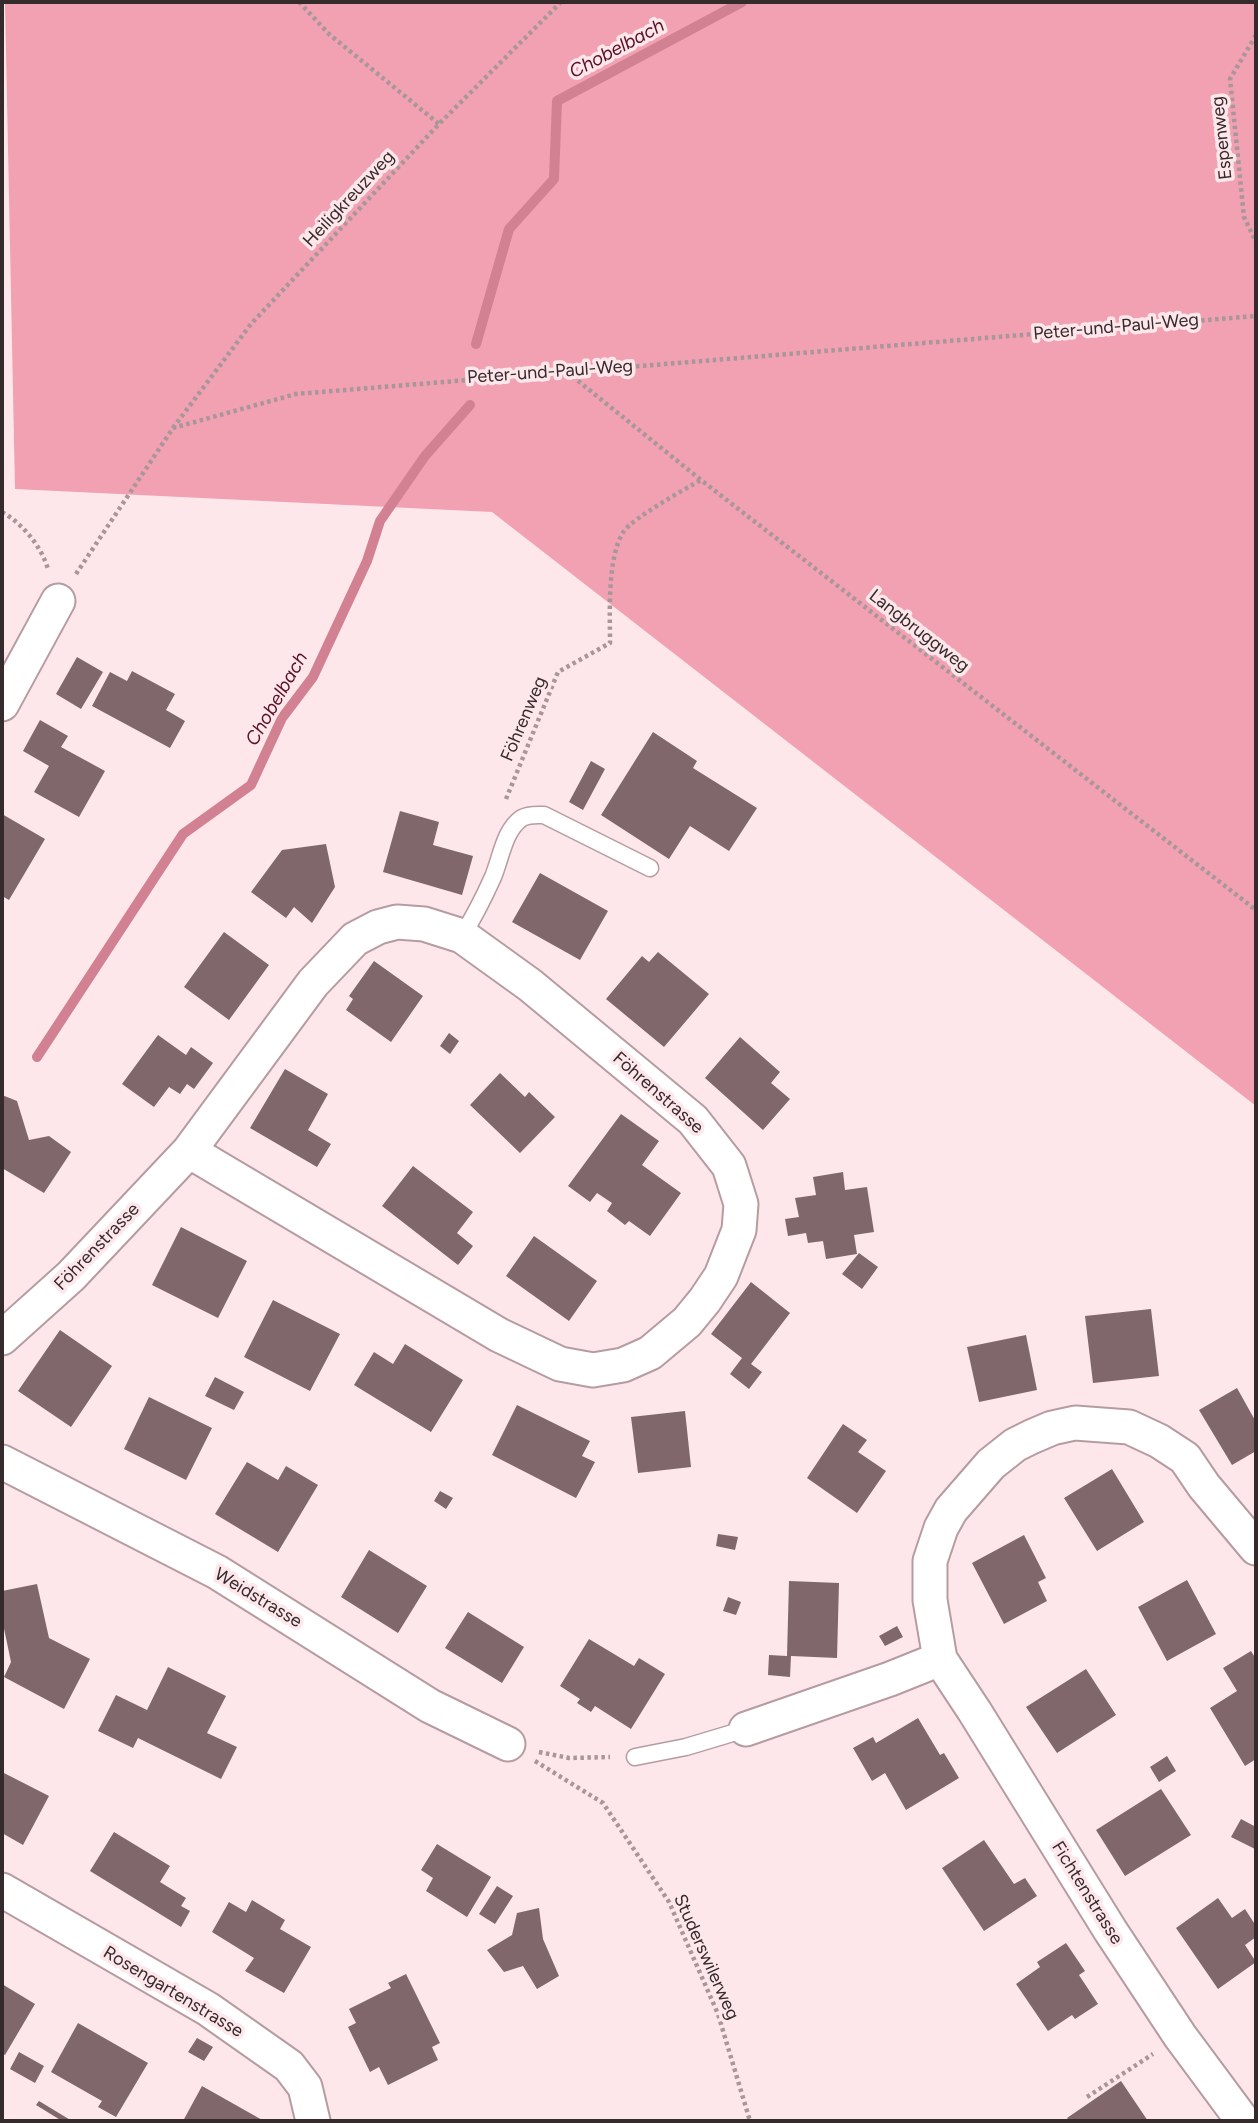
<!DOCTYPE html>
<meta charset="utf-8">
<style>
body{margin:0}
#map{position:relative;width:1258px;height:2123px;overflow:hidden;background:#fee7eb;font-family:Figtree,sans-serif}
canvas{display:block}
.frame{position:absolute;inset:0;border:4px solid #352a2c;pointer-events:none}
</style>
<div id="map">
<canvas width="1258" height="2123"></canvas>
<div class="frame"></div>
</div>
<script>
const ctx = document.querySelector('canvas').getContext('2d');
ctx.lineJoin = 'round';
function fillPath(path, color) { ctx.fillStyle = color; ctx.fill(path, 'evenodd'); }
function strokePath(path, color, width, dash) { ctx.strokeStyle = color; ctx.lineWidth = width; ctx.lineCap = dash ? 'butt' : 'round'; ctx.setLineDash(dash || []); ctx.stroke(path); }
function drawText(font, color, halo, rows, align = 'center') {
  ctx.font = font + ' Figtree,sans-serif'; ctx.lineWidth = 7; ctx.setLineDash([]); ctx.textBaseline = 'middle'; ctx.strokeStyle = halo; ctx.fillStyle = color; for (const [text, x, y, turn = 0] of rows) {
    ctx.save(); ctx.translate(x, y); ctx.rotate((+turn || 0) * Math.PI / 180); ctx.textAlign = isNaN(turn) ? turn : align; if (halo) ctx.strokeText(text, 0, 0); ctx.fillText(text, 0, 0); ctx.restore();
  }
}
const green = new Path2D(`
 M5,2H1256V1106L492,512L15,489Z`);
const stream = new Path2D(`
 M476,344L509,229L554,179L557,101L742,2
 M37,1057L183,834L251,785L282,718L313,677L367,561L380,521L425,456L470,405`);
const building = new Path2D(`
 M77,657L103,672L81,709L56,694Z
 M132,671L175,694L166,710L185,721L170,748L92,706L110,672L127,681Z
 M40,720L68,736L61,747L105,771L79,817L34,792L49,766L23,751Z
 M653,732L697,761L693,768L757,808L729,851L690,826L669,859L601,815Z
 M591,761L605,769L583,810L569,802Z
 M400,811L439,822L433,845L473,856L462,895L383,872Z
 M2,814L45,839L9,900L2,896Z
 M326,844L335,887L312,923L294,907L286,918L251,892L282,850Z
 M540,873L608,911L580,960L512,922Z
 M224,932L269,965L229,1020L184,987Z
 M658,952L709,994L664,1047L606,999L642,956L649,962Z
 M374,961L423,996L391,1042L346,1010L353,999L349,996Z
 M449,1033L459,1041L450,1054L440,1046Z
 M158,1035L186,1055L191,1047L213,1063L194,1089L187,1084L180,1094L169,1087L154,1107L122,1084Z
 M740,1037L780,1072L771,1083L790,1099L763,1130L705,1078Z
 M285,1069L328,1094L308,1130L331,1144L317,1167L250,1128Z
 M500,1073L525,1097L529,1092L555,1117L520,1153L470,1105Z
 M2,1095L17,1101L29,1140L49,1136L71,1152L44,1193L2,1168Z
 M621,1114L659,1141L642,1165L681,1193L650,1236L629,1221L625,1225L607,1211L612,1203L597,1193L590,1202L568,1186Z
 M413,1166L473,1212L457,1233L473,1246L458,1265L382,1206Z
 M843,1172L845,1190L867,1187L874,1232L854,1235L857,1254L826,1259L823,1241L808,1243L806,1233L788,1236L785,1219L799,1217L795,1198L816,1195L813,1177Z
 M181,1227L247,1261L218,1318L152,1285Z
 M534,1236L597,1281L569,1321L506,1276Z
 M859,1253L878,1267L862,1289L842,1274Z
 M751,1282L790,1313L751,1364L762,1372L749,1389L730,1374L742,1358L711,1334Z
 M273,1300L340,1334L310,1391L244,1357Z
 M1151,1309L1159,1376L1093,1383L1085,1316Z
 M60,1330L112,1366L71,1427L18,1391Z
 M1026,1335L1037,1390L979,1402L967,1347Z
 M405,1344L463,1380L431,1432L354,1385L374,1352L393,1364Z
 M215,1377L244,1392L234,1410L205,1396Z
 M1237,1388L1256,1422V1451L1232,1465L1199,1410Z
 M149,1397L212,1428L186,1480L124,1449Z
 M517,1405L590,1441L582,1456L595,1462L576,1498L492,1455Z
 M685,1411L691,1467L638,1473L631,1417Z
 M843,1424L867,1440L858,1452L886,1471L857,1513L807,1478Z
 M247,1462L278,1480L286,1466L318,1485L278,1552L215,1514Z
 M1112,1469L1144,1522L1097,1551L1064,1498Z
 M440,1491L453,1498L446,1509L434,1501Z
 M718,1534L738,1537L735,1550L716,1546Z
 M1024,1535L1046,1578L1038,1582L1047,1601L1004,1624L972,1563Z
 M369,1550L427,1586L398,1633L341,1597Z
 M1187,1580L1216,1634L1167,1661L1138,1607Z
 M789,1581L839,1583L837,1658L791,1656L790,1677L768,1675L769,1655L787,1656Z
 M37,1584L49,1638L90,1659L64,1709L4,1677L11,1662L2,1619V1591Z
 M728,1597L741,1602L736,1615L723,1611Z
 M468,1612L524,1647L502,1683L445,1648Z
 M897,1626L903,1637L885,1646L879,1636Z
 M589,1639L634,1666L639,1658L665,1674L631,1729L595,1706L591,1712L577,1703L580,1699L560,1686Z
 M1251,1651L1256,1659V1759L1245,1766L1210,1708L1237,1691L1223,1668Z
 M168,1667L226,1696L207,1733L237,1747L221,1779L138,1738L133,1748L98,1731L116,1695L147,1710Z
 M1086,1669L1116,1715L1057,1753L1026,1707Z
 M918,1718L940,1755L944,1753L959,1778L906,1810L885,1773L872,1781L853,1748L873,1737L876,1743Z
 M1167,1756L1176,1771L1159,1782L1150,1767Z
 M2,1772L49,1796L23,1845L2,1833Z
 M1161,1789L1191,1835L1125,1876L1096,1830Z
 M1241,1819L1256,1827L1255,1849L1231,1837Z
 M114,1832L170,1866L160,1882L186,1898L181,1906L190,1911L181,1927L90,1871Z
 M984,1840L1014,1884L1025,1878L1037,1896L984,1931L942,1868Z
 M437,1844L491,1877L467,1917L426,1891L433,1878L421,1870Z
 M497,1886L513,1896L495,1924L479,1914Z
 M1218,1898L1232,1918L1245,1909L1256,1926V1937L1245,1945L1256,1962L1218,1989L1176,1928Z
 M252,1900L285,1920L280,1929L311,1947L284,1993L245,1971L254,1958L212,1932L229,1902L246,1912Z
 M539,1908L543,1939L559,1976L537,1989L523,1966L504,1972L487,1950L512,1935L517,1913Z
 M1066,1943L1085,1971L1079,1975L1098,2004L1075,2019L1072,2015L1048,2031L1016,1984L1040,1967L1037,1962Z
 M406,1974L440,2043L432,2047L438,2060L388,2085L379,2067L370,2072L348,2027L356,2023L349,2009L391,1988L388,1983Z
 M2,1984L35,2004L5,2055L2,2053Z
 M78,2023L148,2063L116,2117L98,2107L102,2101L51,2072Z
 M197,2038L213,2047L204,2061L188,2052Z
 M19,2052L44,2066L35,2083L10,2069Z
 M1121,2081L1148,2121H1069L1067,2118Z
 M202,2086L264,2121H183Z
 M39,2101L72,2121H62L36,2105Z`);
const path = new Path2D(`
 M299,2L329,34L439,124
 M1256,35L1230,79L1244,217L1256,242
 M567,372L701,480L1256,910
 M173,428L251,324L439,124L561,2
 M2,512C23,524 41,546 48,569
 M76,574L173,428L296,394L1256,316
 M506,799L558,672L610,643C610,613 607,556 624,531C633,518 685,489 701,480
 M539,1752L569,1758L610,1757
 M535,1761L603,1803L669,1902L718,2014L750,2121
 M1087,2097L1153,2054`);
const service = new Path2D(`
 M462,936C474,917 484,897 493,877C501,858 504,830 522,818C529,814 537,815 544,815L650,868
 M635,1757L686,1747L746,1729`);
const minor = new Path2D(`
 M2,704L58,601
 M2,1338L71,1276L189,1151L313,983L355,939L378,927L397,922L424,924L462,936L530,985L693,1120L729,1166L741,1204L739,1230L721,1276L705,1300L687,1322L650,1353L623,1365L593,1370L560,1364L499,1335L189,1151
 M2,1462L217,1572L430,1706L508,1744
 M746,1729L890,1679L940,1659
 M2,1890L208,2009L289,2066L305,2087L313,2121
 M1243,2121L1180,2036L1110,1930L975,1712L940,1659L930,1600V1561L941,1528L951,1510L991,1464L1015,1445L1031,1437L1052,1428L1075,1423L1129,1427L1159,1441L1185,1458L1204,1486L1256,1548`);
const streetNames = [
 ["Espenweg",1222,138,-96],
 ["Heiligkreuzweg",349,199,-47],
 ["Peter-und-Paul-Weg",1116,327,-5],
 ["Peter-und-Paul-Weg",550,372,-4],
 ["Langbruggweg",919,631,38],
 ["Föhrenweg",524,719,-67],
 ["Föhrenstrasse",658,1093,41],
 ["Föhrenstrasse",97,1247,-46],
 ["Weidstrasse",258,1598,31],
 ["Fichtenstrasse",1087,1893,58],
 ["Studerswilerweg",706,1957,66],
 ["Rosengartenstrasse",173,1992,31]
];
const waterNames = [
 ["Chobelbach",617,49,-28],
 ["Chobelbach",277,699,-60]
];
fillPath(green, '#f1a1b1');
strokePath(stream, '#d18192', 10);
fillPath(building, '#7f676b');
strokePath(service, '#b69ca0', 19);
strokePath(minor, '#b69ca0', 37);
strokePath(path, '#a89699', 4.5, [3.5, 3.5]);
strokePath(service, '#fff', 16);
strokePath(minor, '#fff', 33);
drawText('18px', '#352a2c', '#fee7eb', streetNames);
drawText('italic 19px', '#591128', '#fee7eb', waterNames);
</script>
